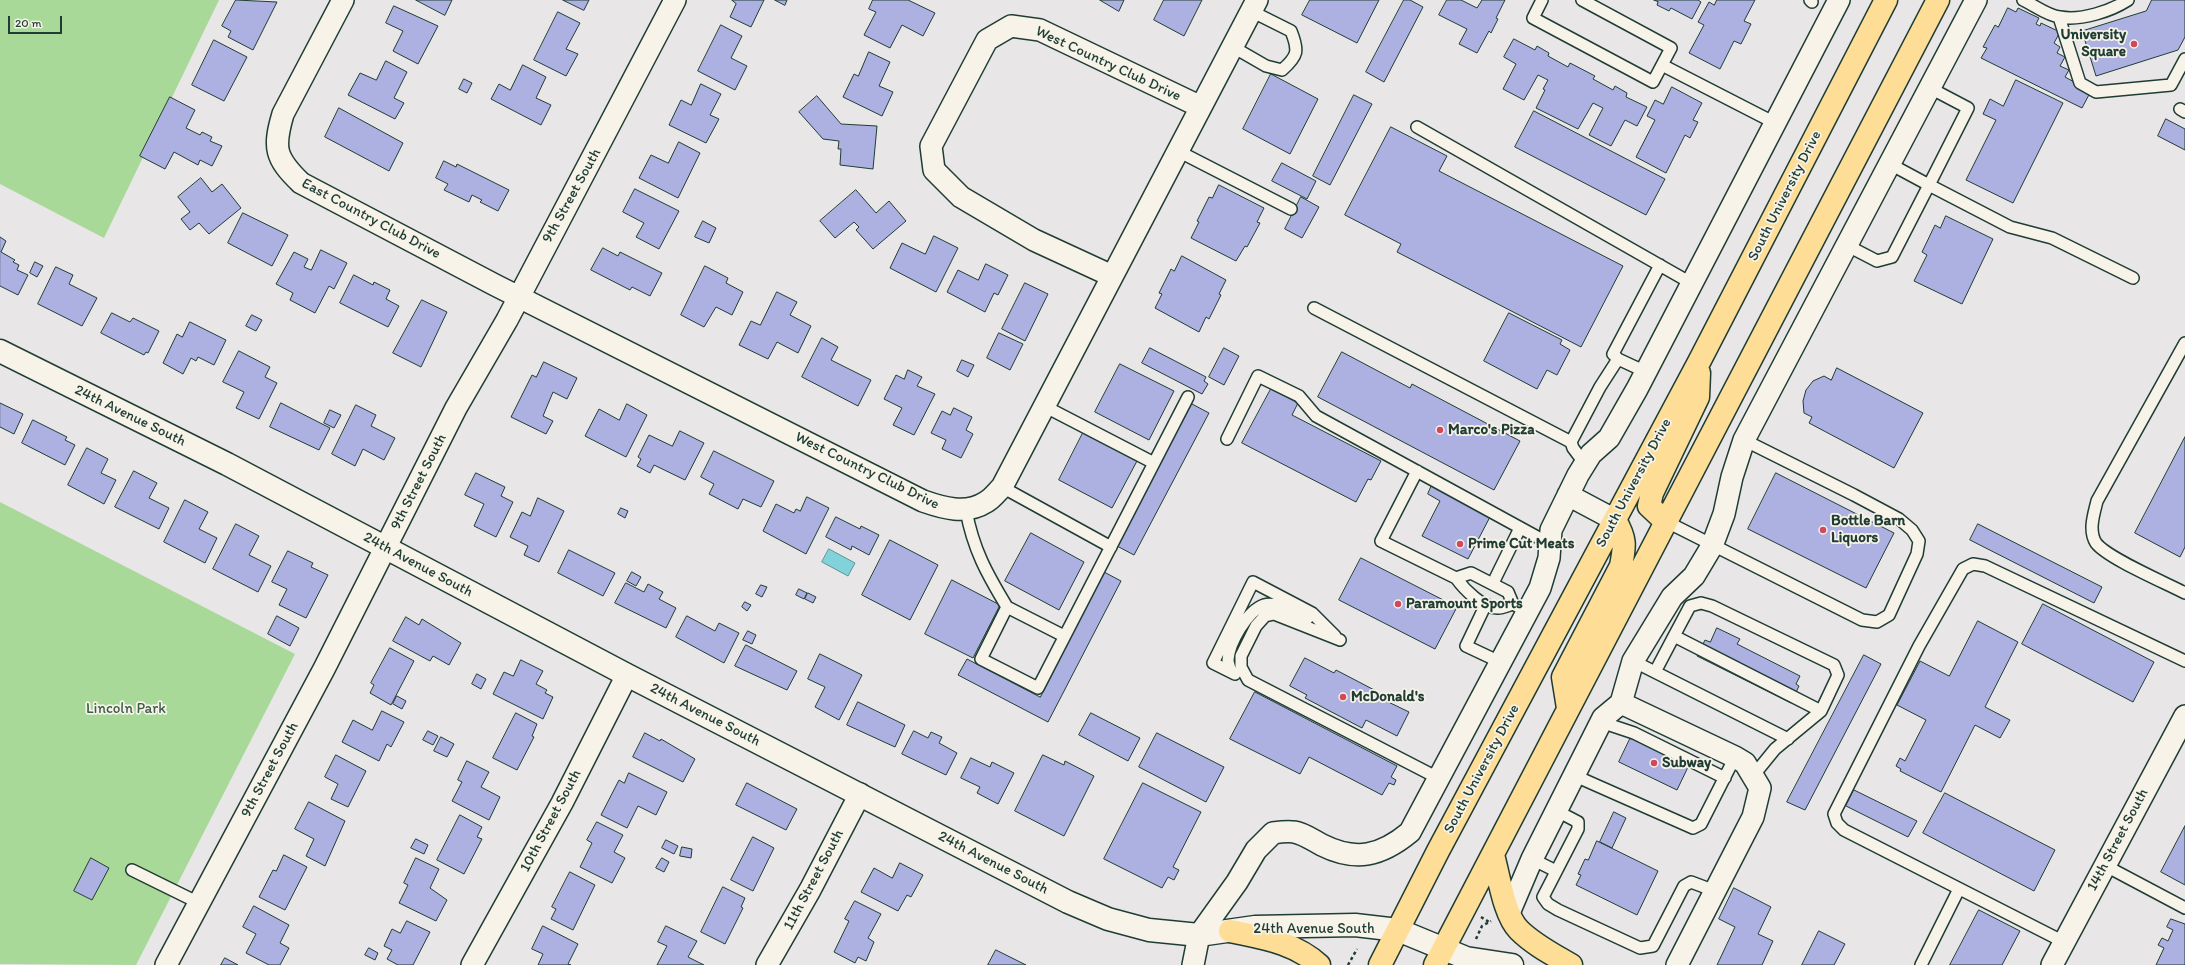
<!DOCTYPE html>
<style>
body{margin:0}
#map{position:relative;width:2185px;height:965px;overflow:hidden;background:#e8e6e7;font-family:Itim,sans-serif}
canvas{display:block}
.scale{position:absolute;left:8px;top:16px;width:54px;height:18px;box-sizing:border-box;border:2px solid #1f3d34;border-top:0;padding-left:5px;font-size:12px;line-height:14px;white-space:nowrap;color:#1f3d34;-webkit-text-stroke:3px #f7f3e8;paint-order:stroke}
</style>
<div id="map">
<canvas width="2185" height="965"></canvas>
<div class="scale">20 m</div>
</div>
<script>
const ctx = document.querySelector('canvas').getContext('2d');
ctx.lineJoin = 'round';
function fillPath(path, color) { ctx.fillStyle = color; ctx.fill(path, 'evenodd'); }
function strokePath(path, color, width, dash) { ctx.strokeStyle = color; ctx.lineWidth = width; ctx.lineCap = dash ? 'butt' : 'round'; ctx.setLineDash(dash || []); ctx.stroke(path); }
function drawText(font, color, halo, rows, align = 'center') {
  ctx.font = font + ' Itim,sans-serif'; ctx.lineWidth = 3.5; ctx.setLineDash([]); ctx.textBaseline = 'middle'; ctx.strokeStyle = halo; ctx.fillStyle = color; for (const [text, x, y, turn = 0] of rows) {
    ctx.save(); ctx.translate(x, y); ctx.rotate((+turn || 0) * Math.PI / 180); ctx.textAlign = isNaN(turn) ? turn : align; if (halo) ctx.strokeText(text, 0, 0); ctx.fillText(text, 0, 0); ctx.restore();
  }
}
const green = new Path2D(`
 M0,0H219L104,238L0,184Z
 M0,502L295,654L136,965L0,964Z`);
const water = new Path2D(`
 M829,549L855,563L848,576L822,562Z`);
const building = new Path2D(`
 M236,0L277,2L253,50L228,37L231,31L222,26Z
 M416,0H452L445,15Z
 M563,0H589L584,10Z
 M732,0H764L751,27L730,17L736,4Z
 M775,0H787L785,5Z
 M873,0H908L935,13L923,36L902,25L890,48L864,35L876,12L869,9Z
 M1100,0H1124L1119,11Z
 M1164,0H1202L1184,36L1154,20Z
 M1310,0H1379L1357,43L1302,15Z
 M1404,0H1410L1423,7L1384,82L1366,72Z
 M1447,0H1461L1477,8L1482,0H1505L1496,18L1498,19L1491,33L1489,31L1477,53L1459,44L1467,29L1439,15Z
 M1654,0H1698L1701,2L1692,19L1671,8L1669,11L1657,5L1658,2Z
 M1717,0H1755L1744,21L1751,24L1741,44L1734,41L1720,69L1689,53L1704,25L1698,22L1709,2L1714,5Z
 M2152,0H2185V37L2178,50L2096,76L2082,31L2146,11Z
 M394,6L438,26L418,64L393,51L403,31L386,23Z
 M2008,8L2016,12L2018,8L2039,18L2036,24L2040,26L2041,23L2060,32L2054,43L2060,47L2057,53L2065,57L2060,66L2069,70L2065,77L2091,91L2082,108L1981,58L1987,48L1983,47L1995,25L1998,27Z
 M558,12L580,23L566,49L578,54L566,76L534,60Z
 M721,25L742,36L731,58L747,66L735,90L698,71Z
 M1514,39L1535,50L1537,46L1549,53L1548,56L1568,67L1570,63L1595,76L1593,79L1613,90L1615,86L1627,93L1626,97L1647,107L1637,126L1625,120L1611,146L1589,135L1603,108L1593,103L1578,129L1536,108L1545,90L1543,89L1548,80L1538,75L1524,100L1503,89L1516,64L1504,57Z
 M214,40L247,57L224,101L192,85Z
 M869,52L890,62L879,86L893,92L882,116L843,97L854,74L858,76Z
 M386,61L407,72L394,98L404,103L395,119L348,95L360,73L376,80Z
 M523,65L546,77L536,98L551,105L541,125L491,99L499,84L510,90Z
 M1271,74L1318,99L1290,154L1243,129Z
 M464,79L472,83L467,93L459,89Z
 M2016,80L2063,103L2013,203L1966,180L1996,120L1983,114L1990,99L2003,106Z
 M701,84L721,94L710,115L719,119L706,143L669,125L681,100L691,105Z
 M1672,87L1702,103L1693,120L1698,122L1690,138L1685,135L1666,173L1636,157L1655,120L1647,116L1655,100L1663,104Z
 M1354,95L1372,104L1330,185L1313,176Z
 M817,96L841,124L877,126L873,169L840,165L841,149H838L839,141L823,139L799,112Z
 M170,97L195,110L186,128L200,135L202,132L212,137L210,141L222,146L212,166L200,160L198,165L174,152L165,169L140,156Z
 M339,108L403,143L389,171L325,137Z
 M1534,111L1665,179L1646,215L1515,147Z
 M2166,119L2185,129V150L2158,136Z
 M1391,127L1447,156L1439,171L1623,266L1581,347L1397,252L1401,244L1345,215Z
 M679,142L700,153L678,198L639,178L651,155L668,163Z
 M444,161L456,167L457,164L509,190L498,211L480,202L482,200L472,195L469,202L444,190L448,184L436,178Z
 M1282,163L1316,181L1307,199L1272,181Z
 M201,178L212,192L222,184L241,208L209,234L199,223L190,230L181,219L190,212L178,197Z
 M1219,185L1264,208L1257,222L1260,223L1247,247L1245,246L1236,261L1191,238L1199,222L1197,221L1209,197L1212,198Z
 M635,189L679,211L659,249L636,237L644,223L623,212Z
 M856,190L876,213L889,201L906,221L873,249L856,230L859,227L854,222L835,238L820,221Z
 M1301,197L1319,207L1302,238L1285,229Z
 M243,213L288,235L272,266L228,243Z
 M1946,216L1993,239L1962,304L1914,281L1927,255L1922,252L1935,225L1940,228Z
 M703,221L716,228L709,243L695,237Z
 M934,236L958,248L936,292L890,268L902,243L925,254Z
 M0,237L6,241L1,252L15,260L13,262L19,265L17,270L28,275L18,295L0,286Z
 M603,248L618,256L620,252L662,273L650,296L632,287L630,290L591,270Z
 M321,250L347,263L334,289L329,286L315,313L290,300L293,293L276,284L294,252L308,259L304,267L311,270Z
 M1182,256L1226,280L1219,294L1221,295L1209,319L1206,317L1199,332L1155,308L1162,294L1159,293L1171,269L1174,271Z
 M35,262L43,266L37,277L30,273Z
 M986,264L1008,275L998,295L994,293L985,312L947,292L958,270L978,280Z
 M705,266L728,278L726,283L743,292L732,315L716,307L704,327L681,315Z
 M56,267L73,275L69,284L97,298L82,326L38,304Z
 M354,275L373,285L374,282L390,290L386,299L399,306L388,327L340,303Z
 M1025,283L1048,294L1025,341L1002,329Z
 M777,292L797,302L790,315L811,326L798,353L777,342L768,359L739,345L751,321L760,325Z
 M422,300L447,312L421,367L393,353Z
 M112,313L130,322L133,318L159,331L148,353L146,352L144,355L101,333Z
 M1509,313L1562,340L1560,344L1570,350L1557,375L1547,370L1537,389L1484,361Z
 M252,315L262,320L256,331L246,326Z
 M190,322L226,340L214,365L198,357L196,361L191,358L183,374L163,363L177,334L182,337Z
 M999,333L1023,344L1010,370L987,358Z
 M822,338L838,347L831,360L871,380L858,406L802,377Z
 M1150,348L1206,377L1204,381L1208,384L1202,394L1142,363Z
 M1224,348L1239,356L1224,385L1209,377Z
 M239,351L270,367L265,377L277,383L259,419L236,408L244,392L223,382Z
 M1342,352L1410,388L1412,384L1520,441L1494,490L1318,397Z
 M962,360L974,365L968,377L957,371Z
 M544,362L577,378L567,399L553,392L543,416L553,421L546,434L511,417L532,375L536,377Z
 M1120,364L1174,391L1149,440L1095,412Z
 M1837,368L1923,413L1894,468L1809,423L1812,417L1804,413L1803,401L1806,390L1813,381L1824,376L1831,380Z
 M908,370L922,377L917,386L935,394L914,435L893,425L902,408L884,399L896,375L904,379Z
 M1271,389L1298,403L1292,415L1381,461L1371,480L1368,479L1356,502L1242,443Z
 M0,403L23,414L14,434L0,427Z
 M281,403L330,428L319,450L270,427Z
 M627,404L647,415L626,457L585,436L599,409L619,420Z
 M1192,404L1209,413L1134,555L1117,546Z
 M356,405L376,415L371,426L395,438L384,460L363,449L355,466L332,454Z
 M954,408L972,417L966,430L973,434L961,458L942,449L946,440L931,433L942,411L950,415Z
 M330,410L341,415L334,428L324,423Z
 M33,420L67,437L65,440L75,445L65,465L22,443Z
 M680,431L704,443L685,480L654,465L650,473L637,466L641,459L638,457L649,435L672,446Z
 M1083,433L1137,461L1112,508L1059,480Z
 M2185,437V547L2180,557L2135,533Z
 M87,448L108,459L101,473L116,480L104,504L68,485Z
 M714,451L774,481L761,507L743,499L738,509L709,494L714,484L701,477Z
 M134,471L157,483L149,498L169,508L159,529L115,507Z
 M476,473L505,487L501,496L513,502L496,537L474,526L484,504L465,495Z
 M1776,473L1894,533L1866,588L1748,529Z
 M1432,485L1491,515L1468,559L1422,536L1440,501L1428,494Z
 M807,497L829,508L806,554L763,531L776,504L794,513L796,509L800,511Z
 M538,498L564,511L539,562L524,555L528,546L510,537L522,512L530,516Z
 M185,500L208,512L199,529L217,538L205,563L164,542Z
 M621,508L628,511L625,518L618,514Z
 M836,517L860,529L861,526L879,535L869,555L852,546L851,550L826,537Z
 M236,524L259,536L249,555L271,566L258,592L213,569Z
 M1978,524L2102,587L2094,603L1970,540Z
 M1031,533L1084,562L1059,610L1005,581Z
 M890,540L938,565L910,620L862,595Z
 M569,550L615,573L603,596L558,573Z
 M288,551L313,563L311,567L328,575L306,618L279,605L287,589L272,582Z
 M1361,558L1457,607L1435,649L1339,600Z
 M632,572L641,577L636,586L627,581Z
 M1104,572L1121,581L1048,722L958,675L967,659L1040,697Z
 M952,580L1000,605L973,658L925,634Z
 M626,583L644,592L648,584L663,592L659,599L676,608L666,628L615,603Z
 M761,585L767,587L762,597L756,594Z
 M799,589L807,593L804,599L796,595Z
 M808,593L816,597L813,603L805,599Z
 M745,602L751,605L747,611L742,607Z
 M2043,604L2154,662L2133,702L2022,644Z
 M277,616L299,628L290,646L268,634Z
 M687,616L715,631L719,623L739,633L724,663L676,637Z
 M406,617L419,625L422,619L461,643L449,665L433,656L430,661L393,641Z
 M1978,621L2018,642L1985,707L2010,720L2000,738L1975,725L1941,792L1900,771L1901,769L1896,766L1900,758L1905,761L1926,720L1897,705L1920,661L1949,676Z
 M1717,628L1740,639L1737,644L1800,676L1796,684L1799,686L1791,703L1697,656L1705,640L1710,642Z
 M748,631L756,635L752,644L743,640Z
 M746,645L797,671L787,690L735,666Z
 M390,648L414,661L391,705L370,693L374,685L371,683Z
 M820,654L862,675L839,720L815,707L825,687L808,679Z
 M1864,655L1881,664L1805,810L1787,802Z
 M1305,658L1334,673L1336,670L1380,693L1378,697L1409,712L1397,736L1366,720L1362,728L1305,698L1307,695L1290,686Z
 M521,660L543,671L536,684L547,690L545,693L553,697L543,719L493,694L504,672L513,676Z
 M477,674L486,679L481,689L472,684Z
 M1255,692L1397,766L1391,777L1396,780L1394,785L1389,783L1382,795L1309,757L1300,774L1230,739Z
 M397,696L406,701L402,709L393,704Z
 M858,702L905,725L895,747L847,725Z
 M382,711L404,722L391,747L387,744L379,761L342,742L353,720L372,730Z
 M516,713L537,724L532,736L534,737L517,770L493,758Z
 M1091,713L1140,738L1128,761L1079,735Z
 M428,731L438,736L433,745L423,740Z
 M914,731L928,738L931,732L942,737L939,743L957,753L946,775L902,754Z
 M645,733L660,741L661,739L695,759L683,782L633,757Z
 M1157,733L1224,767L1206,802L1139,767Z
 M441,737L454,744L447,757L434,751Z
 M1631,737L1689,765L1677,790L1619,762Z
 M336,755L366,771L348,807L331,799L338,784L325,777Z
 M1043,755L1064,765L1065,761L1094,776L1064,836L1015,811Z
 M971,758L990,767L992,762L1014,773L998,804L977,793L980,787L961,778Z
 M467,761L489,772L481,787L500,797L489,820L452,801L462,782L458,780Z
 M629,773L667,792L656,815L638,806L627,828L601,815L619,780L624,783Z
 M747,783L797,809L786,830L736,805Z
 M1143,783L1201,812L1173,867L1179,870L1174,880L1168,877L1162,888L1104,859Z
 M1854,790L1917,821L1908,837L1846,806Z
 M1945,793L2055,850L2034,891L1923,833Z
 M309,802L345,821L325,866L306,856L314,839L295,829Z
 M1614,812L1626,818L1612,848L1600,842Z
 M460,815L482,827L477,837L482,839L464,874L437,860Z
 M597,822L623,835L614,852L625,858L612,883L580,867L592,843L587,840Z
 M2185,826V885L2161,872Z
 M753,837L774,848L753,891L731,880Z
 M416,839L428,845L424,854L411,848Z
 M666,840L678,846L674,854L662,848Z
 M1597,841L1658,871L1637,915L1576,885L1581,875L1578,874L1585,859L1588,860Z
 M682,847L692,849L691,858L680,856Z
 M284,855L307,867L285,910L259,897L273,870L276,871Z
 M91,858L109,868L92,900L74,891Z
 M416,858L439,869L430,888L447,900L436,921L399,903L408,885L404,883Z
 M662,858L669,862L664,872L656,868Z
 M900,863L923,875L911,897L907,895L898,911L861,892L874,868L892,878Z
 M570,872L595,885L573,930L551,919L556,909L552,907Z
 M723,887L745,898L741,907L743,908L725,944L701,932Z
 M1734,888L1771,907L1758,934L1773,941L1762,965H1717L1735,927L1719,919Z
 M855,901L881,914L868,938L874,942L866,961L858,957L855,963L834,952L849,921L845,919Z
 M254,906L289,925L280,943L289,948L280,965H269L246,953L256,934L243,927Z
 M1979,910L2020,931L2002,965H1950Z
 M2171,919L2185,924V965H2156L2164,948L2158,945L2162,938L2168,941L2173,930L2167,927Z
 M407,921L430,932L413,965H398L387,959L392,950L384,946L392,929L400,933Z
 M543,926L578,944L568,964L571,965H538L543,954L532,949Z
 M666,926L697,941L688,957L704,965H657L667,946L658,942Z
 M1819,931L1845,944L1834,965H1802Z
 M369,948L378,953L375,960L365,955Z
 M996,950L1026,965H988Z
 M225,958L238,965H221Z`);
const path = new Path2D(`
 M1481,917L1489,922
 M1476,939L1482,926L1491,921
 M1348,965L1357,949`);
const service = new Path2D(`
 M1542,0L1533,18L1653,82L1671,48L1582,0
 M1810,0L1812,2
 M2023,0C2034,5 2048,16 2060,17C2081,21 2111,11 2128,0
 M2059,17L2080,83L2096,92L2171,85L2185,59
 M1233,47L1266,66L1282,70C1298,56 1299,51 1291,31L1251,11
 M1662,65L1775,123
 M1930,88L1968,108L1929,185L2010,227L2052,238L2133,278
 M2180,109L2185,112
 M1417,127L1691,283
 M1178,151L1291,209
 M1848,246L1877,261L1892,257L1929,185L1890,164
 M1314,308L1571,442
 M2185,343L2097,501C2094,514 2088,530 2096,543C2107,558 2166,583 2185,593
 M1646,372L1618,359L1613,354L1660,265
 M1044,406L1154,463
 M1227,439L1258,376L1299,396L1316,416L1550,544
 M1585,464L1573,448L1571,442L1600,387L1618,359
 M1417,471L1381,541L1456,578L1471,573L1508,592L1513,604L1527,611
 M1002,487L1111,547
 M966,510C973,549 987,574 1007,607L981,659L1038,688L1188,397
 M1665,521L1862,620L1877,622L1889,615L1917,554L1919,541L1912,530L1899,519L1854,495L1744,440
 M1456,578C1464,589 1483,609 1498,608C1503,608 1509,605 1513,604
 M1493,583L1520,528
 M1486,604L1466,646L1500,662
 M1007,607L1064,636
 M1340,640L1274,614L1265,616L1256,626L1241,656V667L1248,680L1438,778
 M1633,661L1788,739
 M1231,672L1213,663L1253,582L1312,613L1335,636
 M1655,672L1674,636
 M1235,674L1231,672C1230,668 1228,664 1228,660C1229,643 1247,611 1264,605C1277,601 1297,613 1307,619
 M1601,722L1634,733L1725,778
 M1573,775L1693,828L1701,824L1735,757
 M1753,776L1775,749L1821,711L1838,675L1834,665L1712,606L1701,603L1690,606L1674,636L1821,711
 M1557,811L1578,822V829L1543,897L1548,904L1558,910L1640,948L1653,946L1684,886L1691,882L1715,891
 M1532,859L1556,871
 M2104,865L2185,908
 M132,870L199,903
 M2064,942L1844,830L1837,823L1834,814L1919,646L1963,569L1973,564L1985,566L2185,661
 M1921,965L1959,889`);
const minor = new Path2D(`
 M343,0L283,114C273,148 275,158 301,183L495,285L923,501C943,508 966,515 986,502C992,499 997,492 1002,487L1257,0
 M1112,276L1034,240L961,197L934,170L931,146L987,40L1011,26L1040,30L1201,107
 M1568,495L1615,520
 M1621,703L1735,757L1745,763L1760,788L1753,817L1677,965
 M1509,913L1532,859L1603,718L1621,703L1633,661L1672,597L1694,576L1712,546L1724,514L1732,477L1744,440L1976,0
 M166,965L324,669L456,408L507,320L675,0
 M472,965L562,803L627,675
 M767,965L810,890L860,794
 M1193,965L1199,935L1237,882L1256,850L1273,833C1280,832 1288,831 1294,832C1303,833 1314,841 1322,845C1356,862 1381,856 1410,832L1540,588L1549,558L1551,530L1578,475L1591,454L1609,438L1637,389L1839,0
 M2052,965L2185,716`);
const tertiary = new Path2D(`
 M0,351L227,464L627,675L1068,902L1108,919L1149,930L1199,935L1255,927L1355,925L1398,930L1466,958L1512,965`);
const primary = new Path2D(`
 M1665,521L1649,506L1652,493L1698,397L1699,373
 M1568,708L1563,677L1621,566C1625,545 1626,539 1615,520
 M1493,855C1499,876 1504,915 1519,930C1534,945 1554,955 1571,965
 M1230,931C1262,938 1294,942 1319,965
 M1380,965L1438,851L1699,362L1886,0
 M1435,965L1938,0`);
const markers = [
 [2134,44,4,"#d1495b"],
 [1440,430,4,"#d1495b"],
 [1823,530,4,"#d1495b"],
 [1460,544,4,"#d1495b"],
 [1398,604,4,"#d1495b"],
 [1343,697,4,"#d1495b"],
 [1654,763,4,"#d1495b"]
];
const poiNames = [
 ["University",2126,35,"right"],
 ["Square",2126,52,"right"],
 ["Marco's Pizza",1448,430],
 ["Bottle Barn",1831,521],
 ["Liquors",1831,538],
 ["Prime Cut Meats",1468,544],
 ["Paramount Sports",1406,604],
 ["McDonald's",1351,697],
 ["Subway",1662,763]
];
const streetNames = [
 ["West Country Club Drive",1108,64,25],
 ["9th Street South",572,196,-61],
 ["South University Drive",1785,196,-63],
 ["East Country Club Drive",371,219,28],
 ["24th Avenue South",130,416,26],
 ["West Country Club Drive",867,471,26],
 ["9th Street South",419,482,-63],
 ["South University Drive",1634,483,-62],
 ["24th Avenue South",418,565,28],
 ["24th Avenue South",705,715,27],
 ["South University Drive",1482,769,-62],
 ["9th Street South",270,770,-62],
 ["10th Street South",551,821,-62],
 ["14th Street South",2118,840,-62],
 ["24th Avenue South",993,863,27],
 ["11th Street South",814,880,-62],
 ["24th Avenue South",1314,929]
];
const parkNames = [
 ["Lincoln Park",126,709]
];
fillPath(green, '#a9d999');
fillPath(water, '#81d2da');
strokePath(water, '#5a9698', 1);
fillPath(building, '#adb1e2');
strokePath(building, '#1f3d34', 1);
strokePath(service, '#1f3d34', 14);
strokePath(minor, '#1f3d34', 24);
strokePath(tertiary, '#1f3d34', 25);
strokePath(primary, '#1f3d34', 25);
strokePath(path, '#1f3d34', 2.5, [3, 3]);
strokePath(service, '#f7f3e8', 11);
strokePath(minor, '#f7f3e8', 21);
strokePath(tertiary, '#f7f3e8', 22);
strokePath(primary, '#fedd96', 22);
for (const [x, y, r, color] of markers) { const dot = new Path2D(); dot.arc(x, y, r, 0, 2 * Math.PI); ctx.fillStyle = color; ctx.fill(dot); strokePath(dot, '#f7f3e8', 1.5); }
drawText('bold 15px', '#1f3d34', '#f7f3e8', poiNames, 'left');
drawText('15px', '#1f3d34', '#f7f3e8', streetNames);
drawText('15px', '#3b5c48', '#f7f3e8', parkNames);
</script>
